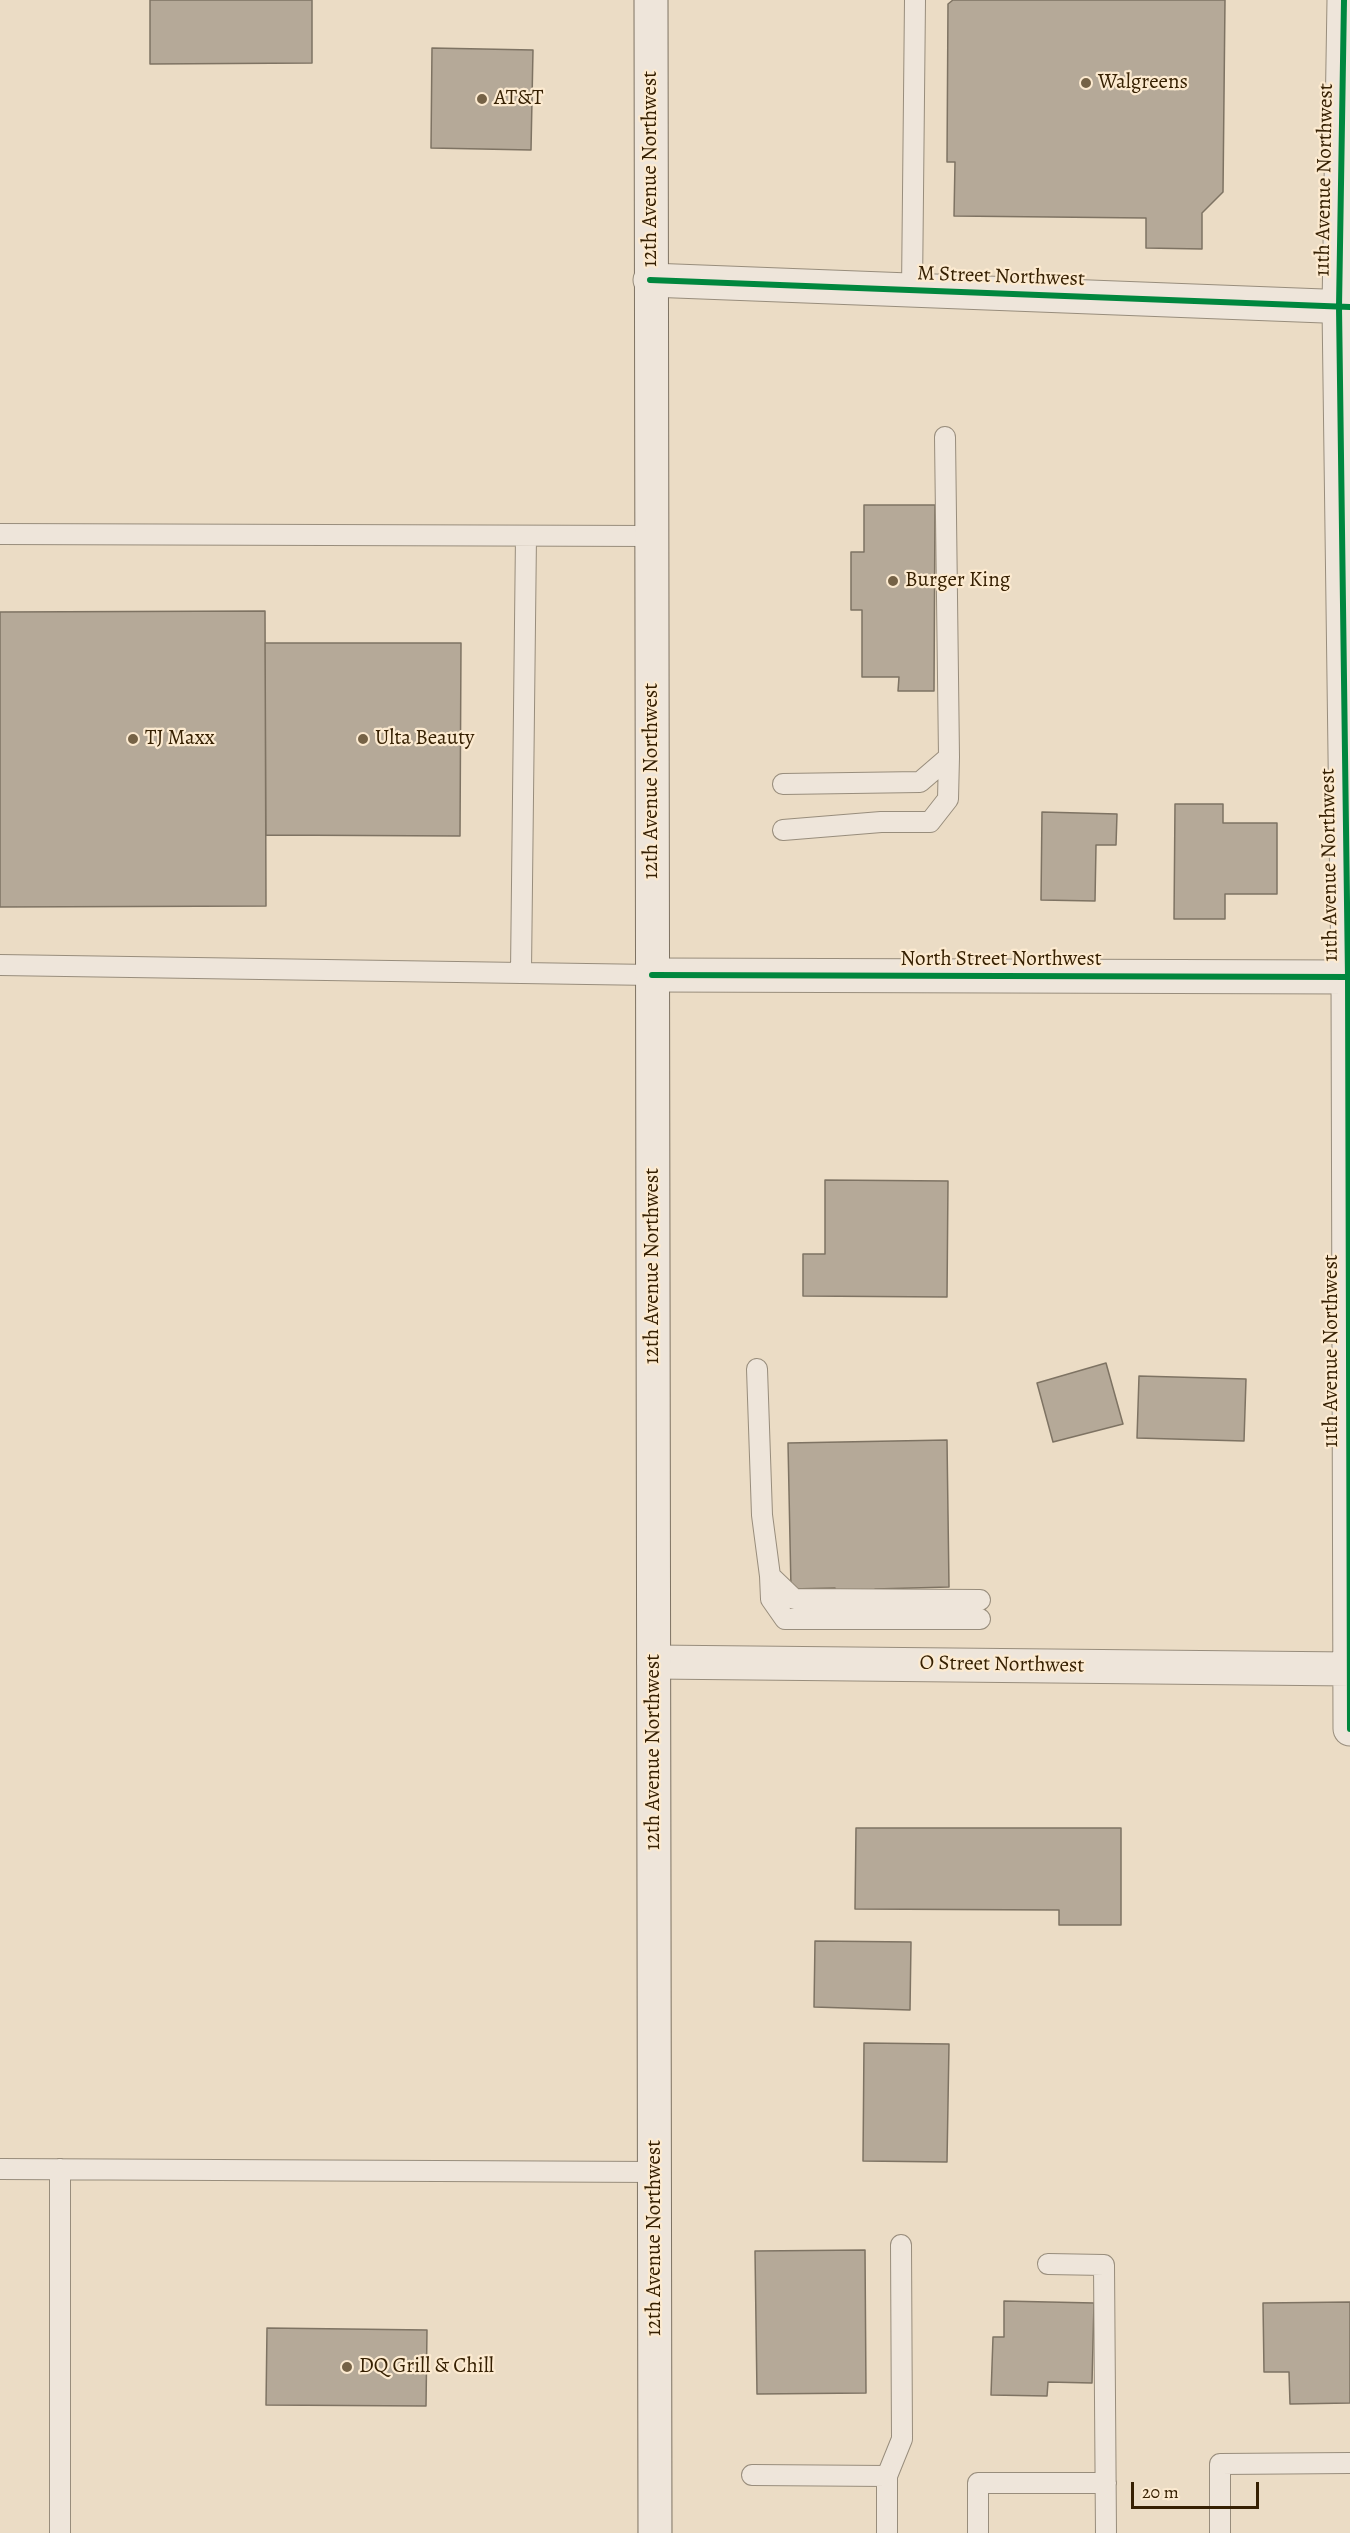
<!DOCTYPE html>
<style>
body{margin:0}
#map{position:relative;width:1350px;height:2533px;overflow:hidden;background:#ebdcc5;font-family:Alegreya,serif}
canvas{display:block}
.scale{position:absolute;left:1131px;top:2482px;width:128px;height:27px;box-sizing:border-box;border:3px solid #362002;border-top:0;padding-left:8px;font-size:18px;line-height:21px;white-space:nowrap;color:#362002;-webkit-text-stroke:4px #fcead0;paint-order:stroke}
</style>
<div id="map">
<canvas width="1350" height="2533"></canvas>
<div class="scale">20 m</div>
</div>
<script>
const ctx = document.querySelector('canvas').getContext('2d');
ctx.lineJoin = 'round';
function fillPath(path, color) { ctx.fillStyle = color; ctx.fill(path, 'evenodd'); }
function strokePath(path, color, width, dash) { ctx.strokeStyle = color; ctx.lineWidth = width; ctx.lineCap = dash ? 'butt' : 'round'; ctx.setLineDash(dash || []); ctx.stroke(path); }
function drawText(font, color, halo, rows, align = 'center') {
  ctx.font = font + ' Alegreya,serif'; ctx.lineWidth = 4.5; ctx.setLineDash([]); ctx.textBaseline = 'middle'; ctx.strokeStyle = halo; ctx.fillStyle = color; for (const [text, x, y, turn = 0] of rows) {
    ctx.save(); ctx.translate(x, y); ctx.rotate((+turn || 0) * Math.PI / 180); ctx.textAlign = isNaN(turn) ? turn : align; if (halo) ctx.strokeText(text, 0, 0); ctx.fillText(text, 0, 0); ctx.restore();
  }
}
const building = new Path2D(`
 M150,0H312V63L150,64Z
 M953,0H1225L1223,192L1202,213V249L1146,248V218L954,216L955,162H947L948,4Z
 M432,48L533,50L531,150L431,148Z
 M864,505H935L934,691H898L899,677H862V610H851V552H864Z
 M265,611L266,906L0,907V612Z
 M265,643H461L460,836L266,835Z
 M1175,804H1223V823H1277V894H1225V919H1174Z
 M1042,812L1117,814L1116,845H1096L1095,901L1041,900Z
 M825,1180L948,1181L947,1297L803,1296V1254H825Z
 M1106,1363L1123,1424L1053,1442L1037,1383Z
 M1139,1376L1246,1379L1244,1441L1137,1438Z
 M947,1440L949,1587L875,1589L876,1624L836,1625L835,1588L791,1589L788,1443Z
 M856,1828H1121V1925H1059V1910L855,1909Z
 M815,1941L911,1942L910,2010L814,2007Z
 M864,2043L949,2044L947,2162L863,2161Z
 M865,2250L866,2393L757,2394L755,2251Z
 M1004,2301L1094,2303L1092,2383L1048,2382L1047,2396L991,2395L993,2337H1004Z
 M1350,2302V2403L1290,2404L1289,2372H1264L1263,2303Z
 M267,2328L427,2330L426,2406L266,2405Z`);
const lane = new Path2D(`
 M912,290L915,0
 M0,534L651,536
 M783,784L920,782L949,757L945,437
 M783,830L881,822H930L948,799L949,757
 M0,965L652,975
 M521,971L526,536
 M757,1369L762,1515L770,1576L794,1599L980,1600
 M770,1576L771,1599L785,1619H980
 M0,2169L655,2172
 M60,2169V2533
 M1048,2264L1104,2265L1106,2533
 M752,2475L887,2476V2533
 M887,2476L902,2439L901,2245
 M978,2533V2483H1106
 M1220,2533V2464L1350,2463`);
const street = new Path2D(`
 M1344,0L1339,307L1348,977L1350,1729
 M650,280L1350,307
 M652,975L1350,977
 M654,1662L1350,1669`);
const secondary = new Path2D(`
 M651,0L655,2533`);
const cycleway = new Path2D(`
 M1344,0L1339,307L1348,977L1350,1729
 M650,280L1350,307
 M652,975L1350,977`);
const markers = [
 [1086,83,6,"#756246"],
 [482,99,6,"#756246"],
 [893,581,6,"#756246"],
 [133,739,6,"#756246"],
 [363,739,6,"#756246"],
 [347,2367,6,"#756246"]
];
const poiNames = [
 ["Walgreens",1098,83],
 ["AT&T",494,99],
 ["Burger King",905,581],
 ["TJ Maxx",145,739],
 ["Ulta Beauty",375,739],
 ["DQ Grill & Chill",359,2367]
];
const streetNames = [
 ["12th Avenue Northwest",651,169,-90],
 ["11th Avenue Northwest",1325,180,-89],
 ["M Street Northwest",1001,277,2],
 ["12th Avenue Northwest",652,781,-90],
 ["11th Avenue Northwest",1330,865,-91],
 ["North Street Northwest",1001,960],
 ["12th Avenue Northwest",653,1266,-90],
 ["11th Avenue Northwest",1332,1351,-90],
 ["O Street Northwest",1002,1665,1],
 ["12th Avenue Northwest",654,1752,-90],
 ["12th Avenue Northwest",655,2238,-90]
];
fillPath(building, '#b5a998');
strokePath(building, '#7e7363', 1.5);
strokePath(lane, '#988d7c', 22);
strokePath(street, '#988d7c', 35);
strokePath(secondary, '#7e7363', 35);
strokePath(lane, '#eee5da', 20);
strokePath(street, '#eee5da', 33);
strokePath(secondary, '#eee5da', 33);
strokePath(cycleway, '#00873e', 6);
for (const [x, y, r, color] of markers) { const dot = new Path2D(); dot.arc(x, y, r, 0, 2 * Math.PI); ctx.fillStyle = color; ctx.fill(dot); strokePath(dot, '#fcead0', 2); }
drawText('21px', '#362002', '#fcead0', poiNames, 'left');
drawText('21px', '#362002', '#fcead0', streetNames);
</script>
